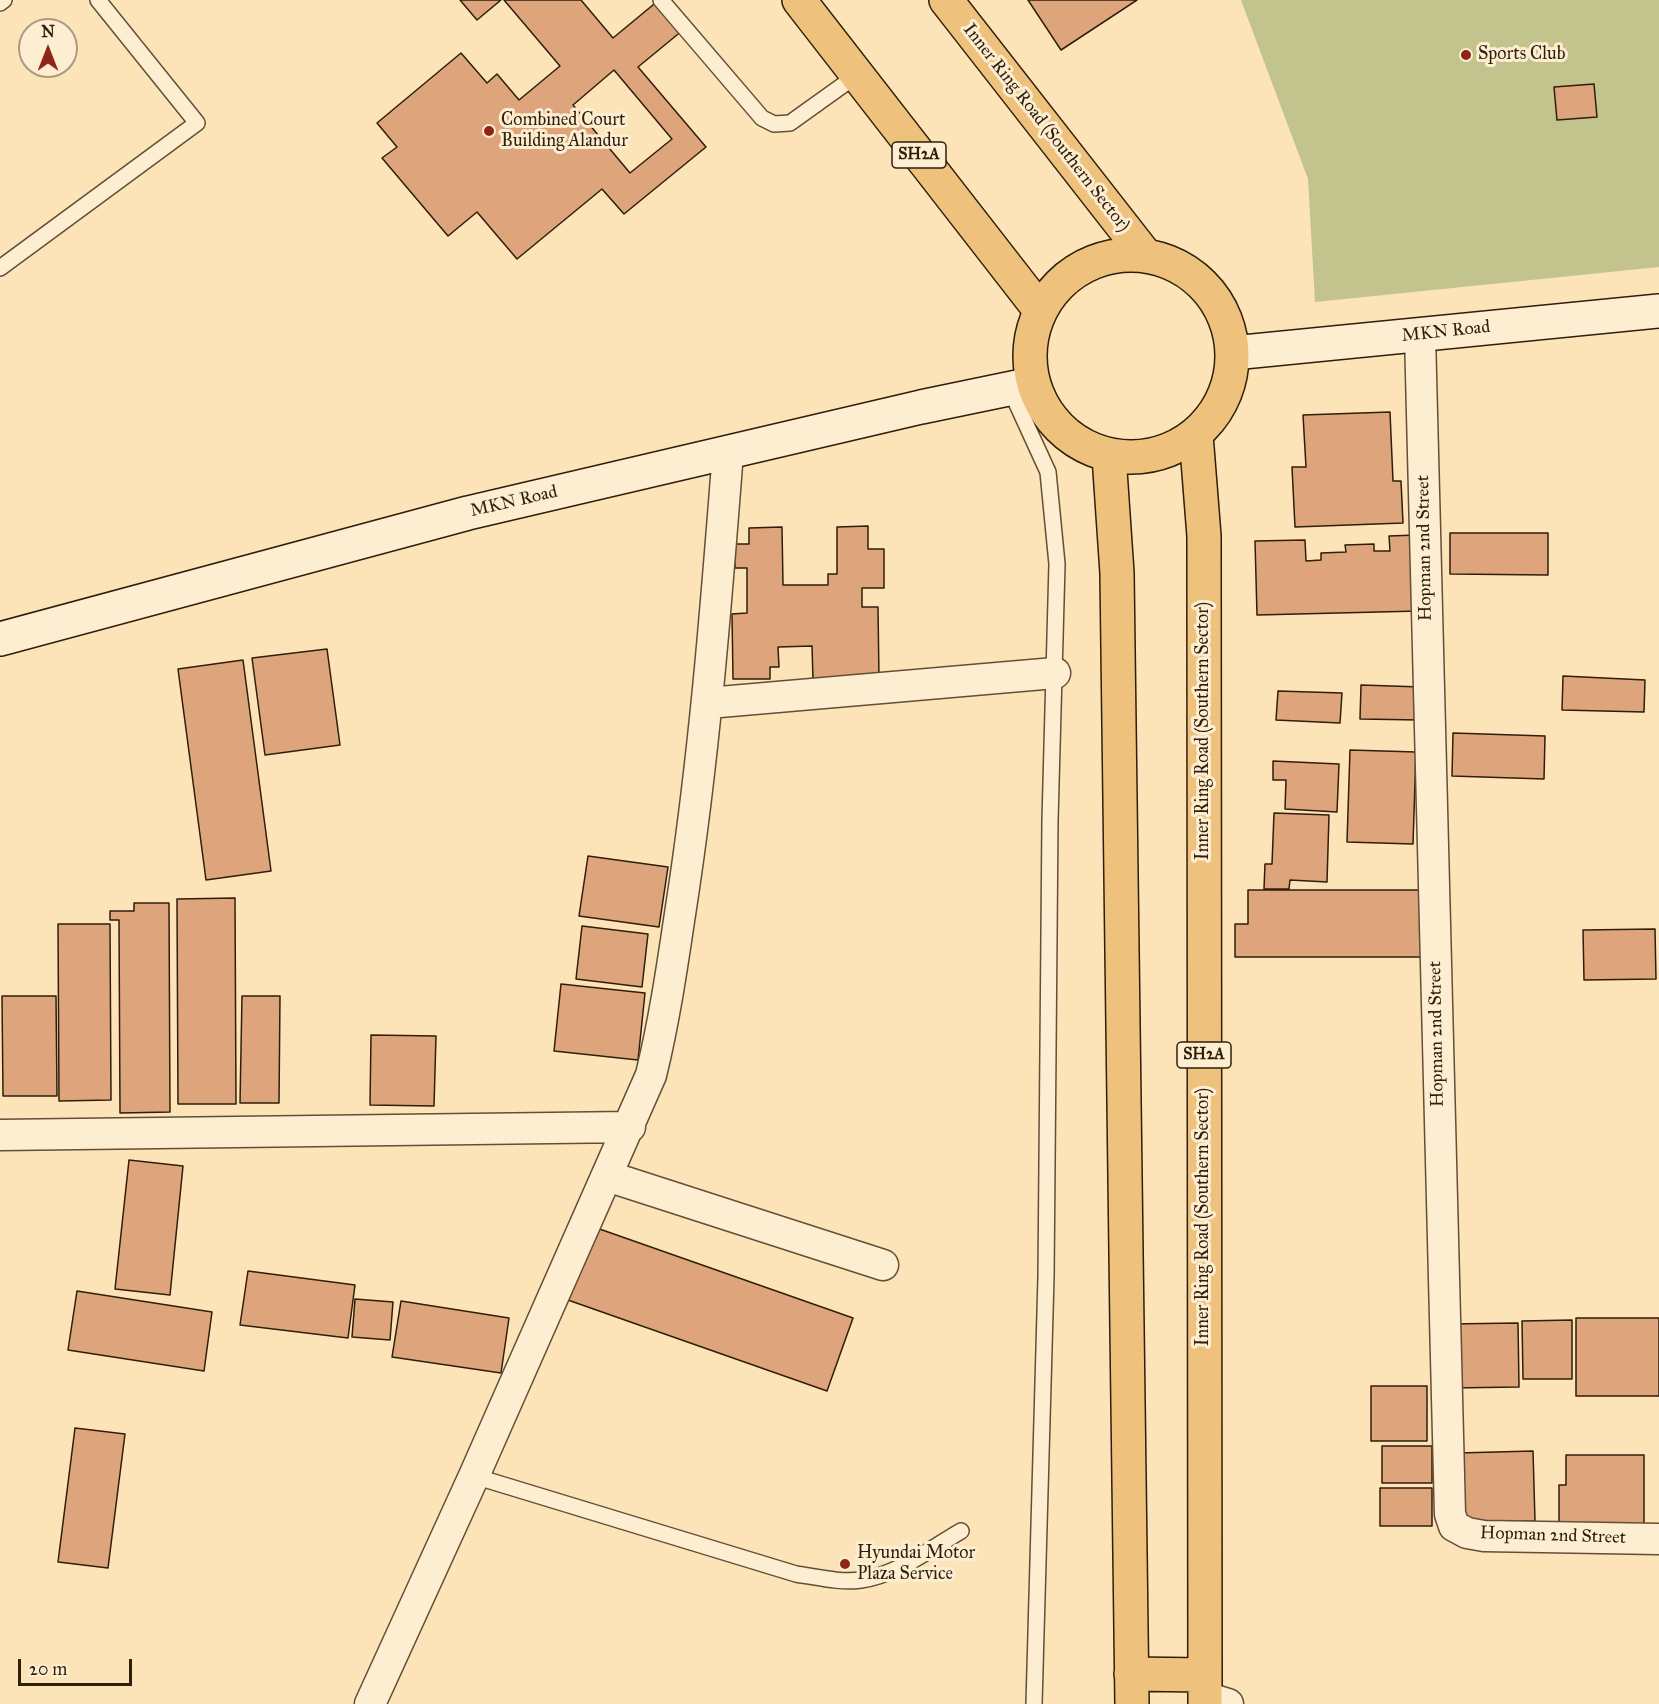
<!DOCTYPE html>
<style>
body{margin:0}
#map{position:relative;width:1659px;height:1704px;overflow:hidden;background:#fce3b8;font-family:"IM FELL Great Primer",serif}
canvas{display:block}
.north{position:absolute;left:18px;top:18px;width:60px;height:60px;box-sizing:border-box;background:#fdedd1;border:2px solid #aa9a81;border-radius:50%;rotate:0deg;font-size:16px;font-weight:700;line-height:24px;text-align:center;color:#2e1e0a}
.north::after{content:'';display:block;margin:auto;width:21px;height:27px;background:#8f2418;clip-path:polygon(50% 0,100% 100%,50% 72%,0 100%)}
.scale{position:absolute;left:18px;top:1659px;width:114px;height:27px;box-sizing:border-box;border:3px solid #2e1e0a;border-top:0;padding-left:8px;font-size:18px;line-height:21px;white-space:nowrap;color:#2e1e0a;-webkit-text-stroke:4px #fdedd1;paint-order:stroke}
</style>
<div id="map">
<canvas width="1659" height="1704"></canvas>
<div class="north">N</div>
<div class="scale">20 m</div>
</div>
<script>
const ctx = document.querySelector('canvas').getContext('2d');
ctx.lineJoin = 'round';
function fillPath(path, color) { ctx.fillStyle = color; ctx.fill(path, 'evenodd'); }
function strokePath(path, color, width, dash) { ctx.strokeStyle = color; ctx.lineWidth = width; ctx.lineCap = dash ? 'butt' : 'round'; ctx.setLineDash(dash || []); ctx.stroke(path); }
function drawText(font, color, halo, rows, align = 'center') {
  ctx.font = font + ' "IM FELL Great Primer",serif'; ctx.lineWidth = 6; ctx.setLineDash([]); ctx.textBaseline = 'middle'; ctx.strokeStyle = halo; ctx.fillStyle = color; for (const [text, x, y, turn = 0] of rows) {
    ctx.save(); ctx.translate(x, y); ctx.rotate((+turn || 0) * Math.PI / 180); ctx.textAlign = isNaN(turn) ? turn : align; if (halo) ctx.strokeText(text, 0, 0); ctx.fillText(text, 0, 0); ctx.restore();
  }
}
const green = new Path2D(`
 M1241,0H1659V267L1315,302L1308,179Z`);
const building = new Path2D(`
 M460,0H501L477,20Z
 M504,0H581L613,38L659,0L683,30L638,67L706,147L624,214L602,189L517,259L477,212L448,236L382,158L397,147L377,123L461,53L487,83L497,74L519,100L560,66ZM614,70L672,139L630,173L573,105Z
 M1028,0H1137L1061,50Z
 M1594,84L1597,117L1557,120L1554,87Z
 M1390,412L1393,481H1401L1403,523L1295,527L1292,467H1306L1303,415Z
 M868,526V549H884V588H862V607H878L879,679L813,680L812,646L778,647L779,667H770V679H733L732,614L747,613V568H735L734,544H749V528L782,527L783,585H828V574H837V527Z
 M1450,533H1548V575L1450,574Z
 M1417,535L1419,611L1257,615L1255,541L1305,540L1306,561L1321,560V553L1346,552L1345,545L1374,544V551H1390L1389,536Z
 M327,649L340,745L265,755L252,658Z
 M243,660L271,871L206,880L178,669Z
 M1563,676L1645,680L1644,712L1562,710Z
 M1361,685L1421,687L1420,720L1360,719Z
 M1278,691L1342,693L1340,723L1276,720Z
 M1453,733L1545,736L1544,779L1452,776Z
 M1350,750L1416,752L1413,844L1347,842Z
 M1273,761L1339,764L1337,812L1285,809L1286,780H1273Z
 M1274,813L1329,815L1327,882L1290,880L1289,889H1264L1265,864H1272Z
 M588,856L668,867L659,927L579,916Z
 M1248,890H1426V957H1235V924H1248Z
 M235,898L236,1104H178L177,899Z
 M134,903H169L170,1112L120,1113L119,920H110V911H134Z
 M58,924H110L111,1100L59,1101Z
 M582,926L648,934L642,987L576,979Z
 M1655,929L1656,979L1584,980L1583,930Z
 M561,984L645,993L638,1060L554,1051Z
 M2,996H56L57,1096H3Z
 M242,996H280L279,1103H240Z
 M371,1035L436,1036L434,1106L370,1105Z
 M129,1160L183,1166L170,1295L115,1289Z
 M591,1226L853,1318L827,1391L565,1299Z
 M248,1271L355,1285L348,1338L240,1325Z
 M77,1291L212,1312L204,1371L68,1350Z
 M355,1299L393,1302L390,1340L352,1337Z
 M401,1301L509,1318L501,1373L392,1357Z
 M1576,1318H1659V1396H1576Z
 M1572,1320V1379H1523L1522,1321Z
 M1518,1323L1519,1387L1450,1388L1449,1324Z
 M1371,1386H1427V1441H1371Z
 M75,1428L125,1434L108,1568L58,1562Z
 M1382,1446H1432V1483H1382Z
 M1533,1451L1535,1521L1460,1523L1458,1453Z
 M1566,1455H1644V1524H1559V1485H1566Z
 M1380,1488H1432V1526H1380Z`);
const lane = new Path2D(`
 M661,0L762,118L774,124L790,123L857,75
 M0,3L4,0
 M0,268L197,123L98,0
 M1010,389L1048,472L1057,564L1050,820L1046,1277L1034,1704
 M474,1476L796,1574C817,1577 840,1583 861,1580C897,1575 930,1549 961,1531`);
const street = new Path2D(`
 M1420,335L1450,1514L1454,1526L1467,1533L1484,1536L1659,1539
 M708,703L1055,673
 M0,1135L630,1127
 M607,1176L883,1265
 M1205,1697L1228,1704
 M370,1704L474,1476L651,1075C664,1022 672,968 680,914C704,761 716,607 728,452`);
const secondary = new Path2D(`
 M1233,353L1659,311
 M0,639L468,513L921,407L1032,384`);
const primary = new Path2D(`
 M799,0L1040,310
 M946,0L1146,256
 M1030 356a101 101 0 1 1 202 0a101 101 0 1 1-202 0Z
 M1196,435L1204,536L1205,1704
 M1109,456L1117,573L1132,1704
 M1131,1674L1205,1675`);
const markers = [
 [1466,55,6,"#8f2418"],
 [489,131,6,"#8f2418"],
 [845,1564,6,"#8f2418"]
];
const shields = [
 [919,155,54],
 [1204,1055,54]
];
const shieldNames = [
 ["SH2A",919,155],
 ["SH2A",1204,1055]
];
const poiNames = [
 ["Sports Club",1478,55],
 ["Combined Court",501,121],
 ["Building Alandur",501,142],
 ["Hyundai Motor",857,1554],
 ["Plaza Service",857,1575]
];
const streetNames = [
 ["Inner Ring Road (Southern Sector)",1046,128,52],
 ["MKN Road",1446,332,-6],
 ["MKN Road",514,502,-13],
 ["Hopman 2nd Street",1425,548,-91],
 ["Inner Ring Road (Southern Sector)",1204,731,-90],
 ["Hopman 2nd Street",1437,1034,-91],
 ["Inner Ring Road (Southern Sector)",1204,1217,-90],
 ["Hopman 2nd Street",1553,1536,2]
];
fillPath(green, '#c2c38d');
fillPath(building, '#dea57d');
strokePath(building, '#2e1e0a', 1.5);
strokePath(lane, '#624f36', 18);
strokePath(street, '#624f36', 33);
strokePath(secondary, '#2e1e0a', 36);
strokePath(primary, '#2e1e0a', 36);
strokePath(lane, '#fdedd1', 15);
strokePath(street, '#fdedd1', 30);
strokePath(secondary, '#fdedd1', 33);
strokePath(primary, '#eec27c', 33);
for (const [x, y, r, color] of markers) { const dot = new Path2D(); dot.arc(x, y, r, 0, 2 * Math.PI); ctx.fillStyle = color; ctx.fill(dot); strokePath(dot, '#fdedd1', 2); }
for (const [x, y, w] of shields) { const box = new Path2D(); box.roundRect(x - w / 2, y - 13, w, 26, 4.5); ctx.fillStyle = '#fdedd1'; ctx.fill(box); strokePath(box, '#2e1e0a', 1.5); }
drawText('bold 16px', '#2e1e0a', null, shieldNames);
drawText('18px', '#2e1e0a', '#fdedd1', poiNames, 'left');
drawText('18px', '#2e1e0a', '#fdedd1', streetNames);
</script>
